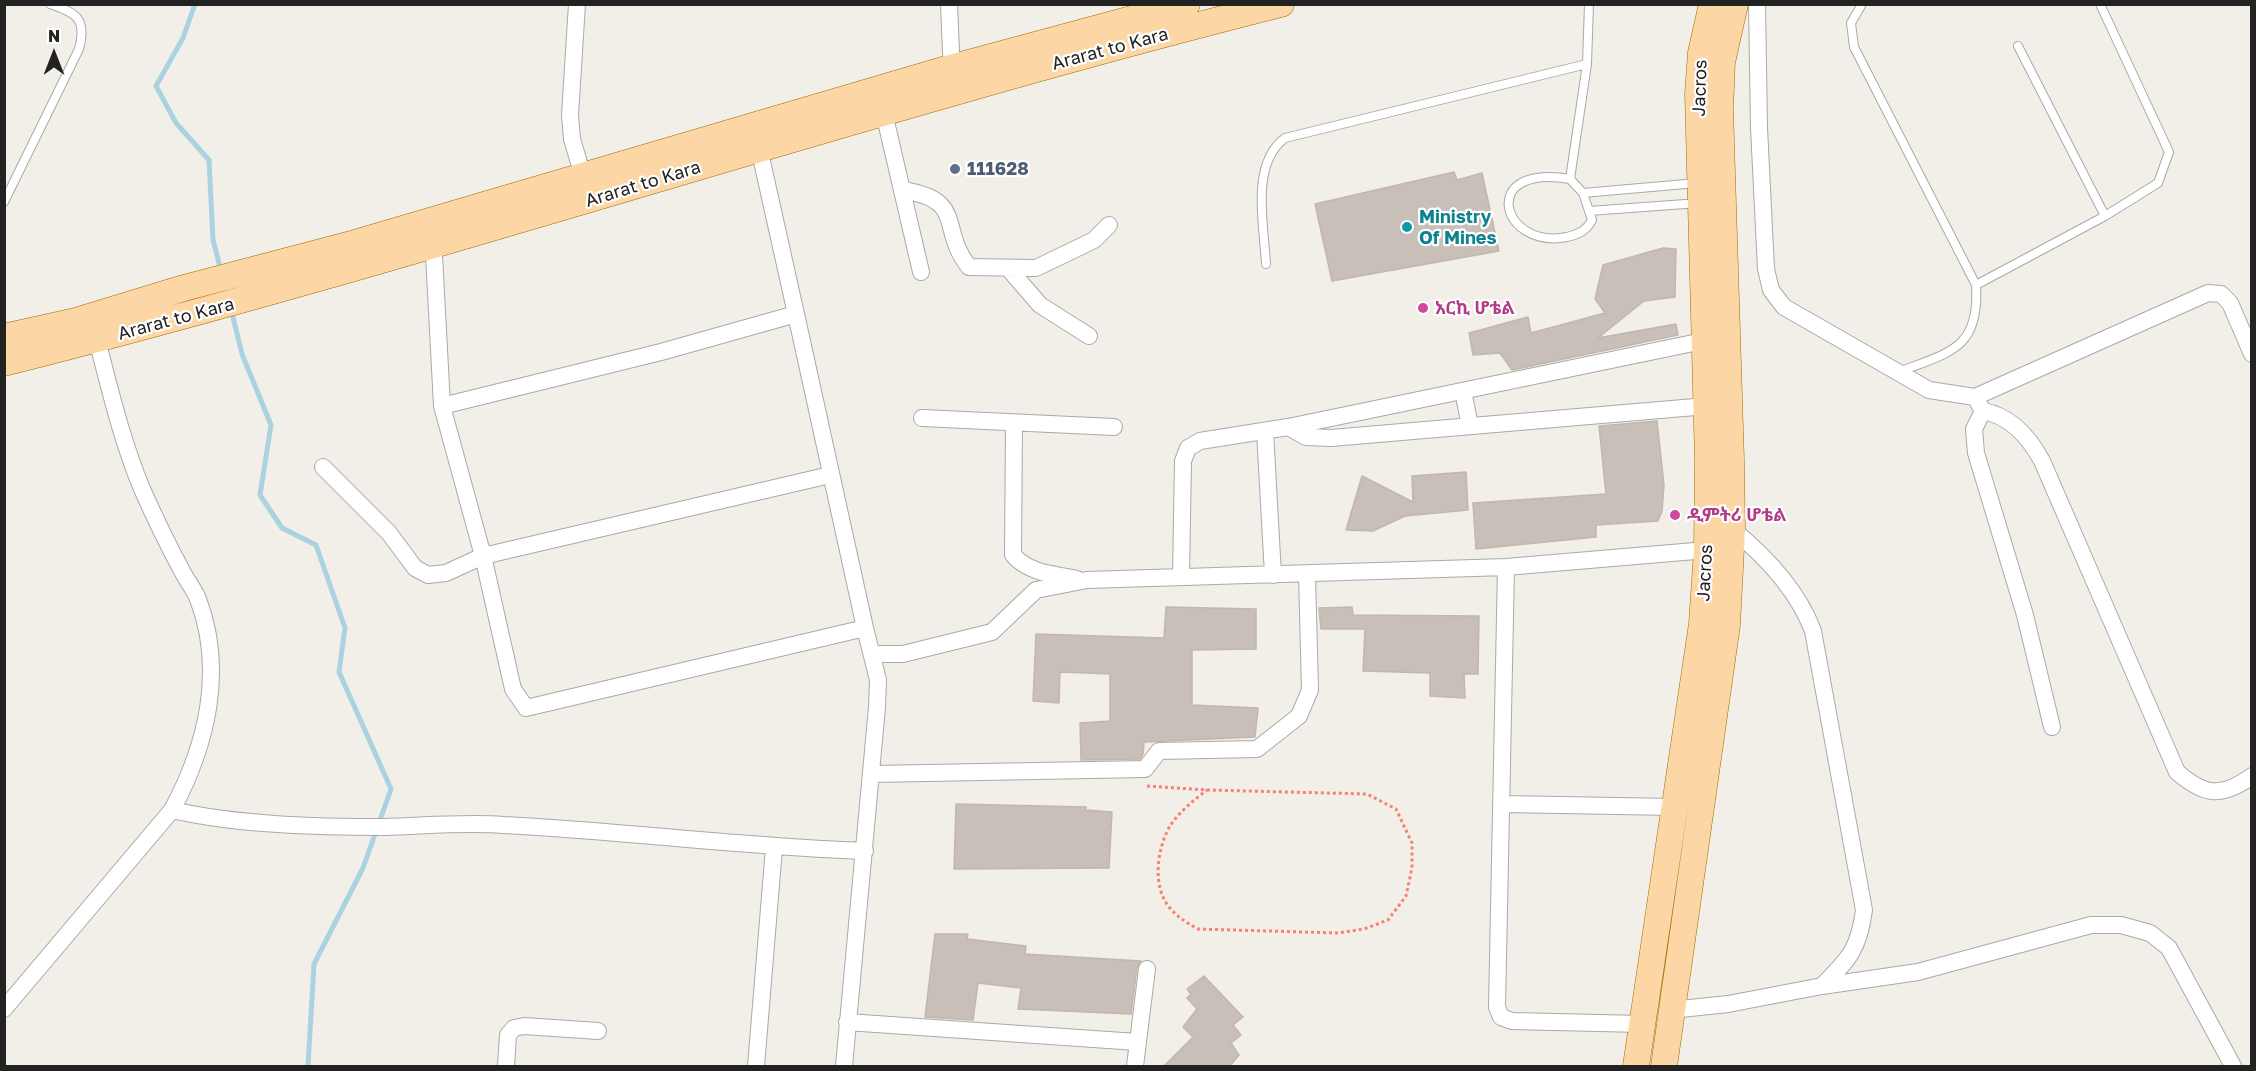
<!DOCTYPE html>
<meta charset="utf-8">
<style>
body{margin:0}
#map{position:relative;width:2256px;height:1071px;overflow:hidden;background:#f2efe9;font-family:"Golos Text",sans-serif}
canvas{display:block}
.frame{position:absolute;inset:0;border:6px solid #222;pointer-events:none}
.north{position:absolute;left:24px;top:24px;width:60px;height:60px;-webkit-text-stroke:4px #fff;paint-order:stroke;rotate:0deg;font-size:16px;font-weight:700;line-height:24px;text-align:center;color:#222}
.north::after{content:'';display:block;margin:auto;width:21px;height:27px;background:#222;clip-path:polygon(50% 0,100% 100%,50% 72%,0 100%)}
</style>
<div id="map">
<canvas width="2256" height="1071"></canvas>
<div class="frame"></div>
<div class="north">N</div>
</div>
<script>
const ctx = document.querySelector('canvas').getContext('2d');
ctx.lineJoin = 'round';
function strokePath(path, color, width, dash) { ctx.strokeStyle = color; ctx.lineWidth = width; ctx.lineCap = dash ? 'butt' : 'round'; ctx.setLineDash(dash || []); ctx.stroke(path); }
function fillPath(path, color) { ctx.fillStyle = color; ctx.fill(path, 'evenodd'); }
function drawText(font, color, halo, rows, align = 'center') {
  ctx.font = font + ' "Golos Text","Noto Sans Ethiopic",sans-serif'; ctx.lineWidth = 4.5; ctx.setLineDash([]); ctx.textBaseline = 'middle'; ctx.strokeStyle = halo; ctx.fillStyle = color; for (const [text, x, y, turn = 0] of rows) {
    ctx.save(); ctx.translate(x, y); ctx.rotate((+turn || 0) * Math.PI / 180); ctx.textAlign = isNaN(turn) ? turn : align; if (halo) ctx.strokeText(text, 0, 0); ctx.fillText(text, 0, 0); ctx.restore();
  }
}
const stream = new Path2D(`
 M195,4L183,38L156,86L176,123L209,160L213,240L221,271
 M231,309L242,354L271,425L260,495L282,528L316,545L345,628L339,672L391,789L363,868L314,964L308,1066`);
const building = new Path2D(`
 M1454,172L1457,180L1482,173L1499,251L1332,281L1315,204Z
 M1663,248L1676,249L1675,297L1644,301L1598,338L1676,324L1678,335L1512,370L1500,353L1473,355L1469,333L1528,317L1531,333L1605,313L1595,299L1603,265Z
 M1657,421L1664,485L1662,511L1658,521L1596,525V537L1476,549L1473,503L1606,494L1599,426Z
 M1466,472L1468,510L1405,516L1373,531L1346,530L1362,476L1413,502L1412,476Z
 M1166,607L1256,609V649L1192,650V705L1258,708L1255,737L1144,742L1143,754L1140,759L1081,760L1080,723L1110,721V674L1060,672L1059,703L1033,701L1036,634L1164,638Z
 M1352,607L1353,615L1479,616L1478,674H1464L1465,698L1430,696V673L1363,671L1365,629H1321L1319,608Z
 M956,804L1086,807V810L1112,812L1109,868L954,869Z
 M935,934H968L967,939L1026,946L1025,954L1141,961L1137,968L1131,1014L1018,1009L1021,988L978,983L973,1020L925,1017Z
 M1204,976L1243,1017L1233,1025L1241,1035L1231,1043L1239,1055L1230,1066H1164L1193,1037L1183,1027L1197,1009L1187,998L1191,994L1187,989Z`);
const path = new Path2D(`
 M1147,786L1207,790L1367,794L1396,809L1412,843V868L1406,896L1388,920L1364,929L1338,933L1198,929C1187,923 1177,917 1169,907C1152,886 1157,848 1170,826C1178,813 1194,800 1207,790`);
const lane = new Path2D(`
 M1862,4L1851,23L1854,47L1976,285C1980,349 1950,352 1899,372
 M2018,46L2105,216
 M1570,179C1477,163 1501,250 1567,237C1579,234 1586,231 1592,220L1583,193L1570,179L1587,64
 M1583,193L1697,183
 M4,202L79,49C87,19 77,13 50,4
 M1589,211L1699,203
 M1266,264C1264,225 1250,164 1285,138L1587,64L1589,4
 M1976,285L2105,216L2158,183L2169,152L2100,4`);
const street = new Path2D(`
 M577,4L570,115L572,139L583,176
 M949,4L952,75
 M1757,4L1759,128L1766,269L1771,290L1784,307L1929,390L1975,397L2208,293L2221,294L2230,303L2252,354
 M884,113L921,272
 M759,148L796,314
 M902,190C967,200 938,228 969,267L1036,268L1094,240L1109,225
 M433,236L442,406L483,556L513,689L526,708L865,628L796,314L661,352L442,406
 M1008,268L1040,305L1089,336
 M1463,391L1470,426
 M1975,397L1983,411C2011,416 2029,437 2042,461L2177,772C2205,796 2221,798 2252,776
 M1983,411L1974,429L1976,453L2025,615L2052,727
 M922,418L1114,427
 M1014,423L1013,555C1030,574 1053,574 1077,579
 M1288,427L1306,437L1331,438L1707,406
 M1265,431L1273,575
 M323,467L389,533L415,568L428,575L446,573L483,556L830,475
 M1732,529C1764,555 1798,591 1813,631L1864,910C1859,949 1849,959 1822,986
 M1506,567L1497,1007L1501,1017L1512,1021L1642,1024
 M1181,576L1183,461L1188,448L1200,441L1288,427L1703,341
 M872,654H903L992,632L1036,590L1087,580L1506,567L1707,550
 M872,774L1145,769L1159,751L1257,749L1299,716L1310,690L1307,575
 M1503,804L1674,807
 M172,810C238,825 317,827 385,827C424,826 464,822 503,825C624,831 744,847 865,851
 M4,1009L172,810C207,745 225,670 198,599C194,589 187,581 182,571C168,545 154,516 142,489C122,441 110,390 97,340
 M1671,1010L1728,1004L1822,986L1918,972L2091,925H2121L2150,933L2169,948L2233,1066
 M847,1022L1137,1042
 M506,1066L508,1035L514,1028L524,1026L598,1031
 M756,1066L774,848
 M844,1066L877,707L878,680L865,628
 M1135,1066L1147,969`);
const primary = new Path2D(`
 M4,337L76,321L184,288L355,243L950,68L1187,4
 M4,363C433,255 852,112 1281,4
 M1636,1066L1702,624L1707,550L1708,461L1698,94L1701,53L1712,4
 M1664,1066L1727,625L1732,529L1731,460L1720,109L1722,62L1735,4`);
const markers = [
 [955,169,6,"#5c6f8a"],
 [1407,227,6,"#0f9aa8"],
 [1423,308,6,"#d1479c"],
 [1675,515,6,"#d1479c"]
];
const streetNames = [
 ["Ararat to Kara",1110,49,-15],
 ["Jacros",1700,88,-88],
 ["Ararat to Kara",643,184,-17],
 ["Ararat to Kara",176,319,-15],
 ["Jacros",1705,573,-87]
];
const serviceNames = [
 ["111628",967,169]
];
const cultureNames = [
 ["Ministry",1419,217],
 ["Of Mines",1419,238]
];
const hotelNames = [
 ["አርኪ ሆቴል",1435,308],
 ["ዲምትሪ ሆቴል",1687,515]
];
strokePath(stream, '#aad3df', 5);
fillPath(building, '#c7bfb8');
strokePath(building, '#c4b6ab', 1.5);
strokePath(lane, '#a9a9a9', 10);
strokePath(street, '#a9a9a9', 18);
strokePath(primary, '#a06b00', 27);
strokePath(path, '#fa8072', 3, [3, 3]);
strokePath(lane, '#fff', 8);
strokePath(street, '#fff', 16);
strokePath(primary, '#fcd6a4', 26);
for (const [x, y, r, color] of markers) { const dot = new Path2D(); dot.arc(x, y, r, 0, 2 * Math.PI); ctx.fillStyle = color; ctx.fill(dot); strokePath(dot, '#fff', 2); }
drawText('18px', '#222', '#fff', streetNames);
drawText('bold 18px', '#4e5e75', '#fff', serviceNames, 'left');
drawText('bold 18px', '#0d838f', '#fff', cultureNames, 'left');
drawText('bold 18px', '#b23c85', '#fff', hotelNames, 'left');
</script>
